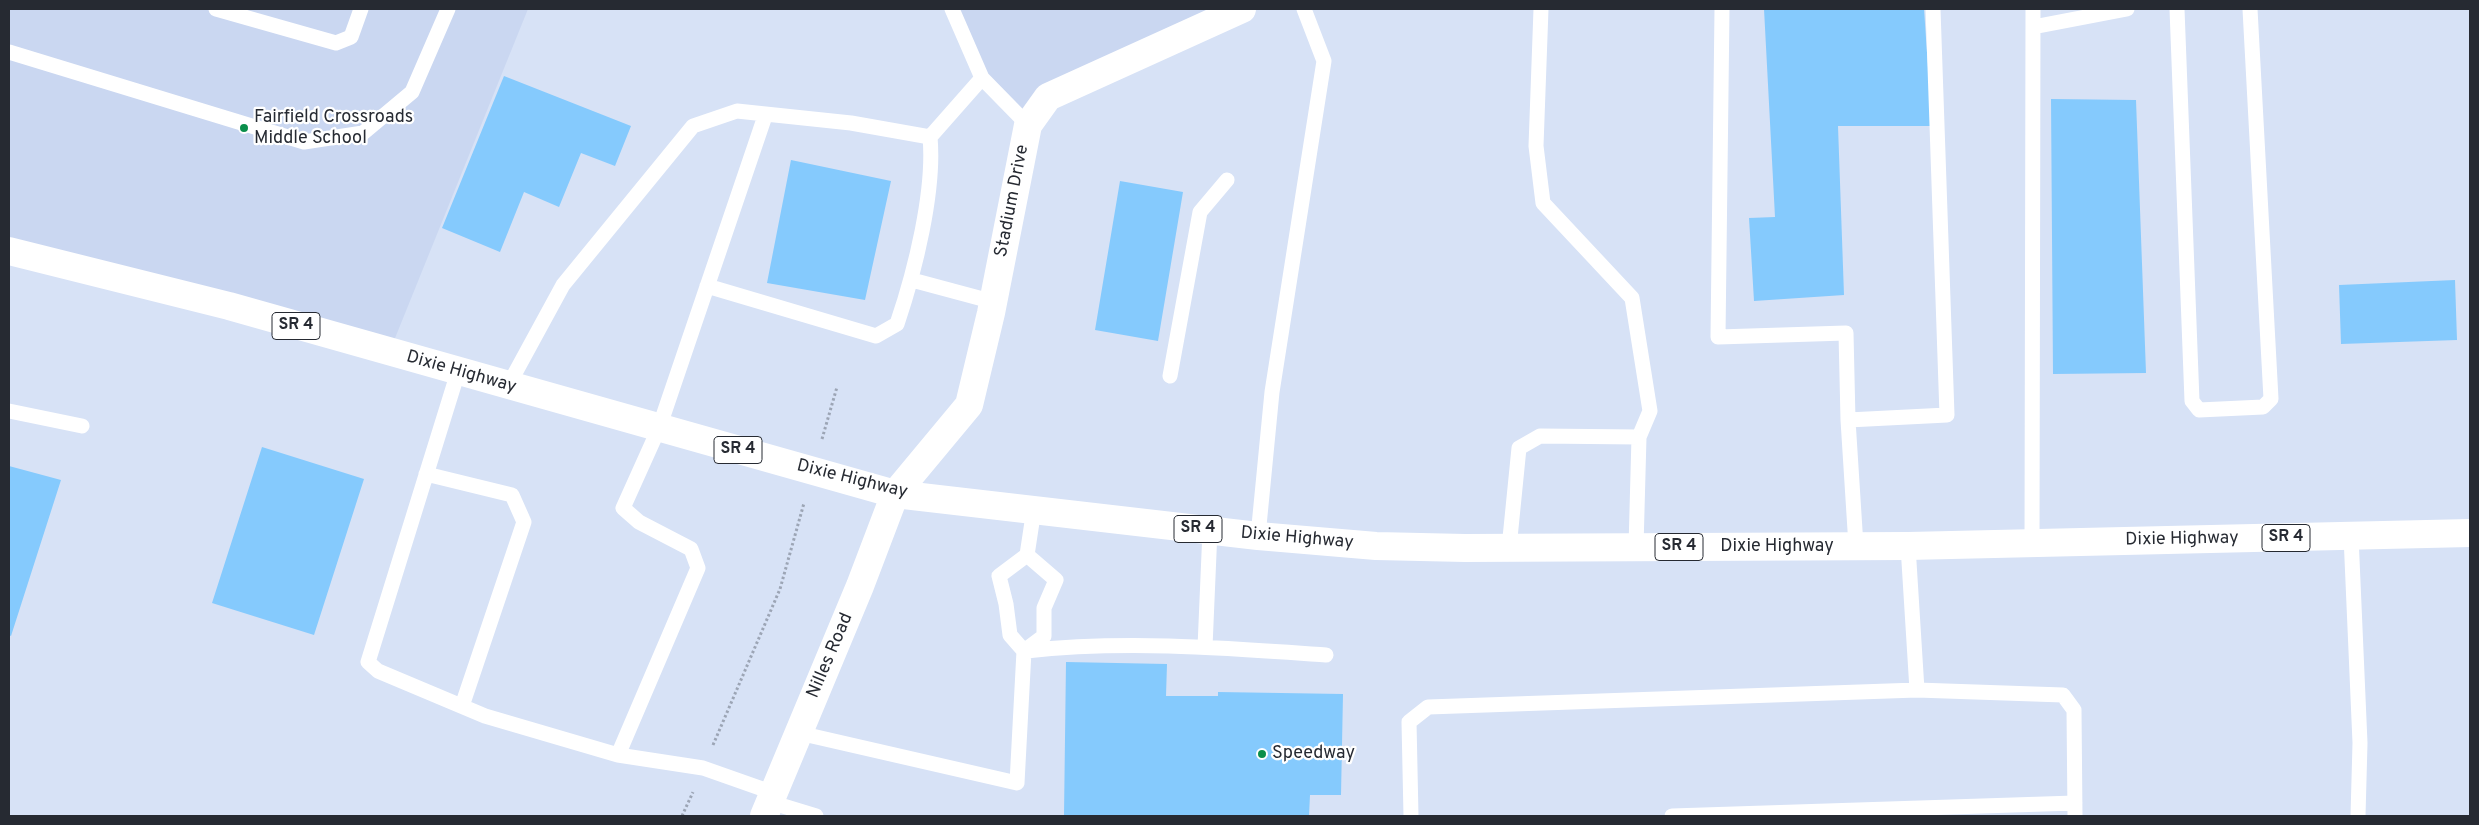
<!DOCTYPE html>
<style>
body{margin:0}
#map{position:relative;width:2479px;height:825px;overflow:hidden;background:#d7e2f6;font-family:Overpass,sans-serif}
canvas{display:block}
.frame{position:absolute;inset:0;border:10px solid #262a32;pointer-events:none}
</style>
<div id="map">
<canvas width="2479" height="825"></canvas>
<div class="frame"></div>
</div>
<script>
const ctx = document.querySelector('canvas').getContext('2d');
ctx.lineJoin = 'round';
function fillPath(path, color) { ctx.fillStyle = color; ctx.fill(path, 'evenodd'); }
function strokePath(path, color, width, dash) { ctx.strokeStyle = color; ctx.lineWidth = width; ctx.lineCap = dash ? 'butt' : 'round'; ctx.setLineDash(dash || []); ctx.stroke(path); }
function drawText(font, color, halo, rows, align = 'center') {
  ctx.font = font + ' Overpass,sans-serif'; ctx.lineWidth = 4.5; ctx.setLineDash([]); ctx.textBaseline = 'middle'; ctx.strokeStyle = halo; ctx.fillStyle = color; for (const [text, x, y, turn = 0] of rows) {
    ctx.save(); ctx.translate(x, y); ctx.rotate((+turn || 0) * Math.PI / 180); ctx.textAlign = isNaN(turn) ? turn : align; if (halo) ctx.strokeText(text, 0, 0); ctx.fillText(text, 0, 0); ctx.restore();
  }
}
const built = new Path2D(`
 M9,9H528L389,353L9,246Z
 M952,9H1242L1048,97L1028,125L982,78Z`);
const building = new Path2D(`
 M1764,9H1924L1932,126H1838L1844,295L1754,301L1749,218L1775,217Z
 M504,76L631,126L615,166L581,153L559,207L524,192L500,252L442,228Z
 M2051,99L2136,100L2146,373L2053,374Z
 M791,160L891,181L865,300L767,283Z
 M1120,181L1183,192L1158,341L1095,330Z
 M2455,280L2457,340L2341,344L2339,285Z
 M262,447L364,479L314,635L212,603Z
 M9,466L61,480L11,636L9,635Z
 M1066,662L1167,664L1166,696H1218V692L1343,694L1341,795H1310L1309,816L1064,815Z`);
const path = new Path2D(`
 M822,439L837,387
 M713,745L780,589L804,503
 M682,816L693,792`);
const service = new Path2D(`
 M216,9L336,43L351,37L361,9
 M952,9L982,78L1028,125
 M1541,9L1536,146L1543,203L1632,298L1650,411L1639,437L1636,547
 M1722,9L1718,337L1846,333L1848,420L1856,546
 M2177,9L2192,401L2199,410L2263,407L2271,399L2250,9
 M2033,27L2127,9
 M9,52L304,142L363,133L412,92L448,9
 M765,116L659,428L623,508L639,522L691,549L698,568L618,755L703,768L774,793
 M930,137L982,78
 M912,280L994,302
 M458,372L368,662L378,671L485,716L618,755
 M1170,376L1200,212L1227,180
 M508,386L563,285L693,126L737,111L851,123L930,137C935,191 915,271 897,324L876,336L707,286
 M9,411L82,426
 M1848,420L1947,415L1933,9
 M426,474L512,495L524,522L462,706
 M1258,536L1272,392L1324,61L1304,9
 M2351,536L2360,743L2358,816
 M2032,543L2033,9
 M1509,548L1519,448L1540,436L1639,437
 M1027,555L1034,509
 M1205,647L1210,530
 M1026,651C1126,640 1226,648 1326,655
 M1917,690L2063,695L2074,710L2075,816
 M799,733L1017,783L1024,651L1010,635L1006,604L999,576L1027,555L1056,580L1044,608V636L1024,651
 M770,802L816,816
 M1411,816L1409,722L1428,707L1917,690L1908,546
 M1672,816L2075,803`);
const minor = new Path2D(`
 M895,494L969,405L991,313L1028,125L1048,97L1242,9`);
const tertiary = new Path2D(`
 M764,816L860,586L895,494`);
const primary = new Path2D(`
 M9,251L229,306L895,494L1258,536L1376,546L1465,548L1908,546L2470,533`);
const markers = [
 [244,128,5,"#0a8e4b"],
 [1262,754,5,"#0a8e4b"]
];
const shields = [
 [296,326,48],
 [738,450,48],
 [1198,529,48],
 [2286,538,48],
 [1679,547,48]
];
const shieldNames = [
 ["SR 4",296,326],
 ["SR 4",738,450],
 ["SR 4",1198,529],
 ["SR 4",2286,538],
 ["SR 4",1679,547]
];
const poiNames = [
 ["Fairfield Crossroads",254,118],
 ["Middle School",254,139],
 ["Speedway",1272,754]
];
const streetNames = [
 ["Stadium Drive",1013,201,-79],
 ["Dixie Highway",461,373,16],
 ["Dixie Highway",852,480,14],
 ["Dixie Highway",1297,539,5],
 ["Dixie Highway",2182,540,-1],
 ["Dixie Highway",1777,547],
 ["Nilles Road",831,656,-67]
];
fillPath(built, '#cad7f1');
fillPath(building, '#85cafd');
strokePath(path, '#9ca5b5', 3, [2.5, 2.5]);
strokePath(service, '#fff', 15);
strokePath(minor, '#fff', 28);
strokePath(tertiary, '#fff', 28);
strokePath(primary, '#fff', 28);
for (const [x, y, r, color] of markers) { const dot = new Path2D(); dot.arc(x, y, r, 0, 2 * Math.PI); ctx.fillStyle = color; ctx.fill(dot); strokePath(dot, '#fff', 2); }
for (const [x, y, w] of shields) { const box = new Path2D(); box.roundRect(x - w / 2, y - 13.5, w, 27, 4); ctx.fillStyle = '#fff'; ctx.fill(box); strokePath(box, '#262a32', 1); }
drawText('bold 16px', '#262a32', null, shieldNames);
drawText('18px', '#262a32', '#fff', poiNames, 'left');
drawText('18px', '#262a32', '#fff', streetNames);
</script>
